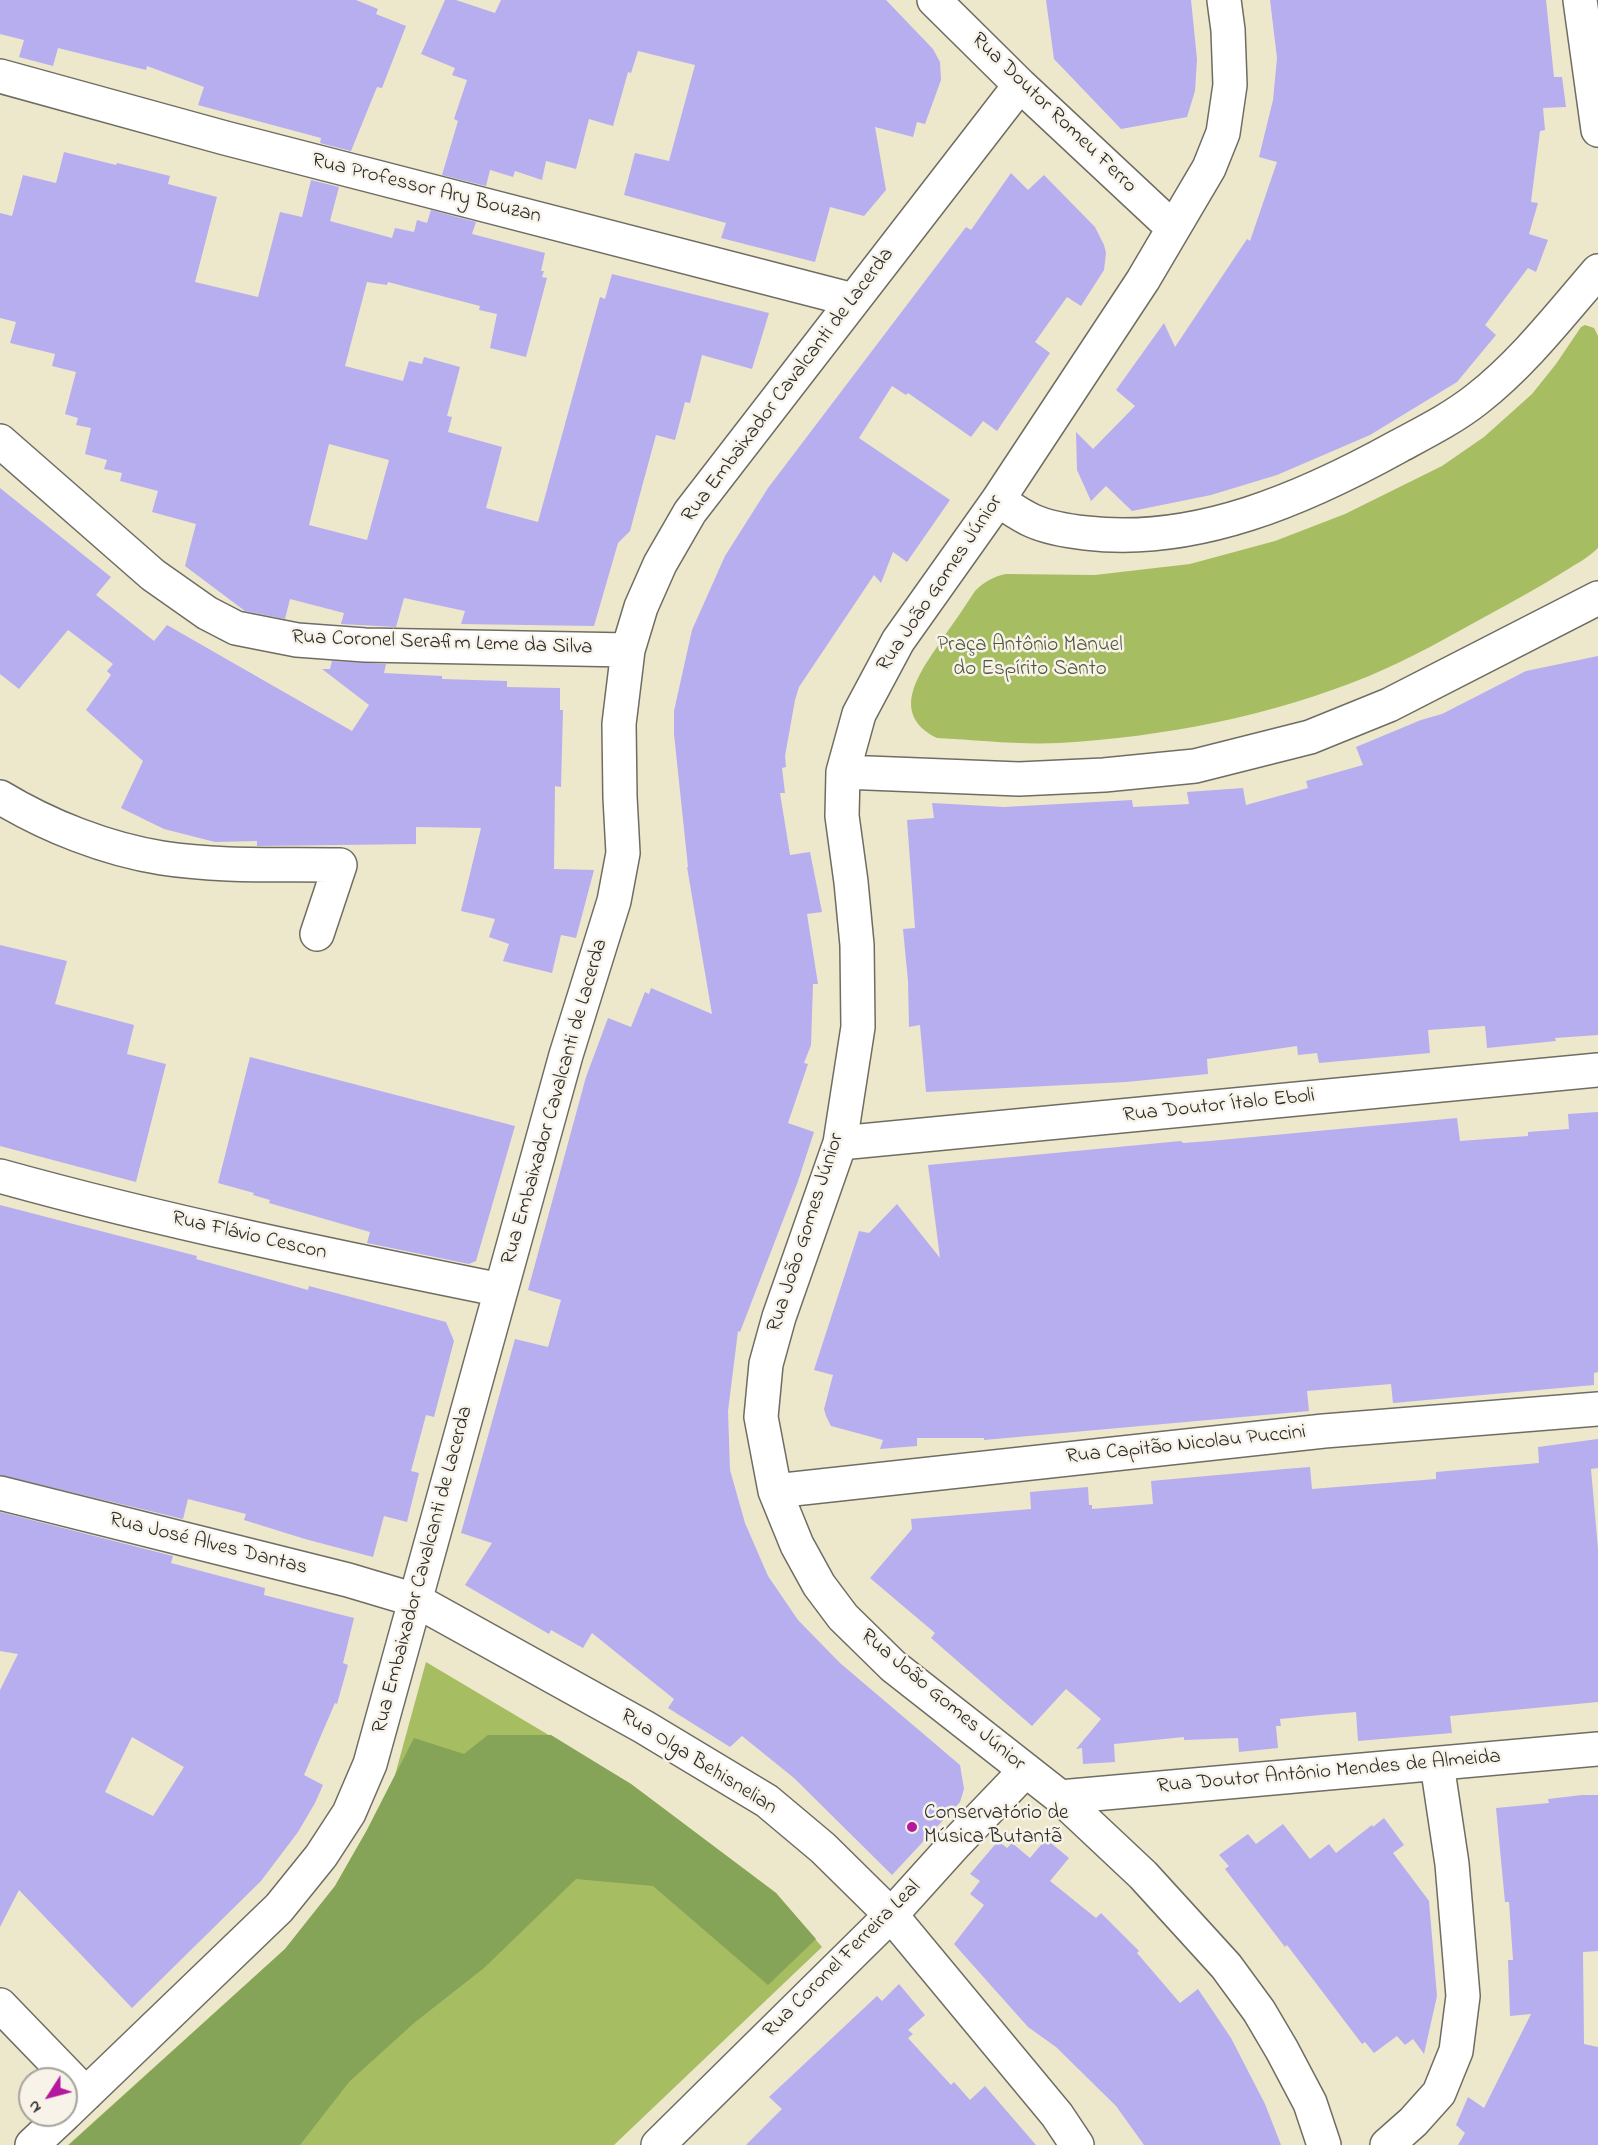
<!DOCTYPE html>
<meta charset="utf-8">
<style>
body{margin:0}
#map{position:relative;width:1598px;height:2145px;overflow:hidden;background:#ede7cc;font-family:"Indie Flower",sans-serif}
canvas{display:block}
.north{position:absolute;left:18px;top:2067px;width:60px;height:60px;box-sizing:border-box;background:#f7f3e8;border:2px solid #a5a39c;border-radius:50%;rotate:234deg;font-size:16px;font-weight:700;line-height:24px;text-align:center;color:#2b2b2b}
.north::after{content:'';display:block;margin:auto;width:21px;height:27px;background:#b5179e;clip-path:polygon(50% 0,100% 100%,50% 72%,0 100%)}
</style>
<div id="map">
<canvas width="1598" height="2145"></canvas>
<div class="north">N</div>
</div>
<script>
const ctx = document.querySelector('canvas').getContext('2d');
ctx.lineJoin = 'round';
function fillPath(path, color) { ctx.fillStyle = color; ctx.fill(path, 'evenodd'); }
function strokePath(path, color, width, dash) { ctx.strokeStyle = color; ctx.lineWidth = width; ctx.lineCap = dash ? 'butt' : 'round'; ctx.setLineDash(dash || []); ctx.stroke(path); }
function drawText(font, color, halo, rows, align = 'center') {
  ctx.font = font + ' "Indie Flower",sans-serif'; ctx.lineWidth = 5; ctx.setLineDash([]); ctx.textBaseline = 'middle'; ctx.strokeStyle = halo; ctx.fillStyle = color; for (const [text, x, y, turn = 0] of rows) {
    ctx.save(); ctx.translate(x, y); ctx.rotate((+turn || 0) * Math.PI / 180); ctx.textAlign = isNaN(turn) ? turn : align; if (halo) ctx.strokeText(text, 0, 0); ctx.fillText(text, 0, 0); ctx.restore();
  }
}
const green = new Path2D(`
 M1585,325L1594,328L1598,336V548C1588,558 1576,564 1565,571C1540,587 1515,600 1490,614C1450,636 1410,659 1369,676C1272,716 1163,737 1059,743C1018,745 978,740 937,738C888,714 920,672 941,641C952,625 964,608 975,591C984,582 994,576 1006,574L1095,575L1190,564L1275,541L1345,514L1442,466L1484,437L1532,394L1556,364L1581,327Z
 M426,1662L631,1784L776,1893L822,1947L614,2145H68L285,1949L335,1886L367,1830L395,1775Z`);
const forest = new Path2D(`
 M488,1735H551L631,1784L776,1893L816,1939L768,1985L653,1886L576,1879L484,1968L414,2023L349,2082L300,2145H69L285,1949L335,1886L367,1830L414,1738L464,1754Z`);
const building = new Path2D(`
 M0,0H356L378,9L376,14L406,26L382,88L377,87L351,151L320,143L321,138L198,105L204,87L147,66L146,70L58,48L53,66L19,57L24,40L0,34Z
 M445,0H456L495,13L501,0H886L933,49L940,62L941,80L925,124L917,122L913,137L875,127L886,190L864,216L830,207L815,262L721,238L726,223L624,195L635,153L669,161L695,65L638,51L631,73L628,72L613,126L589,119L576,169L546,161L542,180L515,171L513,177L490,170L486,186L442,175L458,121L454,119L467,80L452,75L455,68L421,54Z
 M1046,0H1191L1197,59L1195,91L1187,117L1121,129L1054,59Z
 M1270,0H1546L1554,77H1562L1566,107L1543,108L1545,130L1540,131L1531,202L1538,203L1529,234L1548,240L1536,272L1528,268L1485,325L1496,335L1457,382L1370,435L1277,475L1211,495L1132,511L1106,486L1091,501L1077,470L1076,432L1093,449L1135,406L1116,390L1164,323L1175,347L1247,239L1250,241L1277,162L1259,157L1273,100L1277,58Z
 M64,152L116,165L117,163L170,176L168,184L217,197L195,282L258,297L280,212L302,217L311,180L339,187L330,221L392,238L395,228L414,232L417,220L427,223L431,210L476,222L472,234L545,253L541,271H544L542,277L547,278L526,357L490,348L497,314L479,310L480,306L388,282L387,285L367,282L345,366L403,381L409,361L422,364L424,357L460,367L447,416L452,417L448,432L502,447L486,508L538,522L600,297L605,299L612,274L769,313L752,369L702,355L690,403L685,402L675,440L656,435L630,531L618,543L594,626L461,624L465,611L404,598L396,627L341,624L344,613L290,599L285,619L245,611L185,566L196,524L152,512L158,491L120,481L122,473L104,469L107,460L85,454L91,428L76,425L78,418L65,414L76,372L52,366L55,354L10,343L16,322L0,318V213L12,216L23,175L56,183ZM329,444L389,460L367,540L309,525Z
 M1011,173L1028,190L1044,175L1095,227L1104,245L1106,253L1104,270L1081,306L1067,297L1035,342L1050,353L997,431L983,421L971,437L908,393L906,395L892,386L859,438L950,500L907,562L893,552L881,583L874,575L799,687L795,700L785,756L786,767L782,768L785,793H780L790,855L810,852L822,912L807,914L818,984H813L811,1045L804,1063L808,1064L788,1123L814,1132L797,1184L740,1332L738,1331L728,1411L730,1470L745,1523L768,1576L798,1620L840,1663L960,1765L964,1789L960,1802L892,1875L794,1778L742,1736L730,1747L668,1708L674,1699L592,1633L583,1648L551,1630L549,1634L465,1585L492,1543L461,1533L515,1339L548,1347L561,1300L528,1290L586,1077L608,1018L631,1027L645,992L649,994L651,988L712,1014L687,867H688L674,734V711L692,630L725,556L768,488L966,227L971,230Z
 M0,488L111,577L96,595L154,641L167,625L352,731L369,705L322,669H330L332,661L386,664L384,673L442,676V679L507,681V687L560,688V710H563L561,787L555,786L554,869L594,870L576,938L561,935L552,973L503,961L509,944L489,937L495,919L461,911L481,828L416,827V844L257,846V841L215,842L164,829L121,808L143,761L86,710L111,675L107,671L113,664L68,630L19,689L0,674Z
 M1598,656V1035L1555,1038L1556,1041L1487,1048L1485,1026L1428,1030L1430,1053L1319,1063L1317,1053L1298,1055L1297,1046L1207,1059L1208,1074L1126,1082L926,1092L920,1025L909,1027L908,981L903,929L915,928L907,820L934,818L932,803L1004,807L1132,800L1133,807L1189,804L1187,792L1243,788L1246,805L1308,788L1306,781L1363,765L1356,747L1421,720L1442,714L1526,671Z
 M0,945L67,961L55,1004L134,1025L127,1054L166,1064L136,1182L0,1146Z
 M250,1057L515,1126L476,1261L469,1264L367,1243L370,1232L269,1203L270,1200L253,1195L254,1193L218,1183Z
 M1598,1112V1372L1594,1373V1385L1393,1403L1391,1384L1307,1391L1309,1411L984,1440V1438H917V1446L880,1449L883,1440L831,1426L826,1416L824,1409L833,1375L814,1370L859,1231L869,1233L897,1204L940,1258L928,1165L1181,1141L1183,1143L1210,1141L1457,1118L1460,1141L1528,1136V1132L1569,1129L1568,1114Z
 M0,1205L197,1256L196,1259L308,1290L309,1286L446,1322L454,1341L434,1417L426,1415L411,1471L419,1473L407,1522L384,1516L373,1557L305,1539L244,1520L246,1514L188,1499L183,1519L0,1475Z
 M1598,1439V1468L1591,1469L1598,1549V1702L1450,1716L1452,1733L1358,1741L1356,1712L1320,1715L1280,1719L1281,1726H1276L1278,1748L1239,1752L1238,1738L1184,1740V1737L1114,1744L1115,1762L1083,1764L1082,1748L1076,1749L1101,1719L1066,1689L1032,1726L931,1638L935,1633L870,1578L912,1529L911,1519L1031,1509L1030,1492L1088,1487L1089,1505H1092V1509L1153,1504L1151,1481L1285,1469L1310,1467L1312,1489L1436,1479V1472L1539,1463L1538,1447Z
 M0,1512L173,1556L171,1563L265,1588L264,1595L354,1618L343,1663L348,1665L337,1704L335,1703L304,1775L323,1785L315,1803L298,1832L261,1881L132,2008L19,1890L0,1927V1690L18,1654L0,1651ZM132,1737L184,1767L153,1816L105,1792Z
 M1582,1795H1598V1951L1583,1952L1584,2044L1598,2047V2145H1458L1465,2133L1456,2125L1468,2097L1484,2108L1531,2014L1510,2016L1508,1960H1513L1509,1902H1505L1496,1808L1549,1803L1548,1799Z
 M1384,1818L1404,1845L1393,1853L1429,1901L1437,1996L1424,2054L1413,2039L1405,2045L1397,2036L1374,2053L1365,2042L1362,2044L1287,1945L1285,1947L1225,1869L1229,1866L1219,1855L1248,1834L1256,1844L1283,1824L1310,1859L1329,1844L1336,1853L1372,1825L1373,1827Z
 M1046,1839L1069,1858L1050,1881L1096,1918L1101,1913L1139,1951L1137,1953L1180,2003L1198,1989L1231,2038L1265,2104L1281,2145H1144L1116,2106L1056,2047L1028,2027L954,1944L984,1905L970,1894L980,1881L970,1874L998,1841L1007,1848L1012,1843L1030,1858Z
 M899,1984L925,2015L908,2030L913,2034L908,2038L951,2085L954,2082L970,2100L985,2086L1036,2145H746L782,2109L769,2097L877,1996L882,2001Z`);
const minor = new Path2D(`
 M934,0L1020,85L1173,228
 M1224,0L1228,30L1230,85L1223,133L1209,168L1143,280L998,500L898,641L859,714L843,772L842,816L851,882L857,945L858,1027L840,1143L779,1317L766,1364L761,1417L775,1491L797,1545L819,1585L843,1617L893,1666L1060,1797L1143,1875L1226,1966L1259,2011L1282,2050L1310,2103L1324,2145
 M1580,0L1598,130
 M0,76L225,138L853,300
 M0,441L153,575L207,613L236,628L297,640L365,645L628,650
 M998,500C1009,507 1021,516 1033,521C1049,528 1068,531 1086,533C1196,546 1305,498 1399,446C1425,432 1453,418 1477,399C1523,363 1560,315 1598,271
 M843,772L1019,779L1104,775L1195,766L1310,737L1389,705L1598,598
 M0,797C48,826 106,849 162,858C220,867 281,864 340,865L317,934
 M840,1143L1598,1070
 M0,1176C165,1222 333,1256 501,1290
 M775,1491L1324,1431L1598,1409
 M0,1493L348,1580L415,1600L644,1727L767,1801L823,1848L891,1915L1057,2115L1077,2145
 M1060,1797L1598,1749
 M0,2005L86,2094
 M66,2113L279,1908L321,1856L349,1813L370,1764L566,1055L614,901L623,853L620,797L619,724L628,650L641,607L660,564L690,512L1020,85
 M32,2145L64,2115
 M658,2145L891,1915L956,1843L1025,1771
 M1387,2145L1413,2122L1439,2093L1456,2051L1463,1996L1452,1864L1437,1764`);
const markers = [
 [912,1827,6,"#b5179e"]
];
const streetNames = [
 ["Rua Doutor Romeu Ferro",1053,114,44],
 ["Rua Professor Ary Bouzan",426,190,14],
 ["Rua Embaixador Cavalcanti de Lacerda",789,386,-53],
 ["Rua João Gomes Júnior",941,584,-56],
 ["Rua Coronel Serafim Leme da Silva",442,644,2],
 ["Rua Embaixador Cavalcanti de Lacerda",556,1102,-74],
 ["Rua Doutor Ítalo Eboli",1219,1107,-6],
 ["Rua João Gomes Júnior",807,1233,-72],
 ["Rua Flávio Cescon",249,1237,13],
 ["Rua Capitão Nicolau Puccini",1186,1446,-6],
 ["Rua José Alves Dantas",208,1545,14],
 ["Rua Embaixador Cavalcanti de Lacerda",424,1570,-75],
 ["Rua João Gomes Júnior",942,1701,40],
 ["Rua Olga Behisnelian",698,1763,32],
 ["Rua Doutor Antônio Mendes de Almeida",1329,1773,-5],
 ["Rua Coronel Ferreira Leal",843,1960,-45]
];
const parkNames = [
 ["Praça Antônio Manuel",1030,647],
 ["do Espírito Santo",1030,671]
];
const poiNames = [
 ["Conservatório de",924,1815],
 ["Música Butantã",924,1839]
];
fillPath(green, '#a7bd61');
fillPath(forest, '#85a457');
fillPath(building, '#b7aef0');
strokePath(minor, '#6f6d63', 36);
strokePath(minor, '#fff', 33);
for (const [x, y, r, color] of markers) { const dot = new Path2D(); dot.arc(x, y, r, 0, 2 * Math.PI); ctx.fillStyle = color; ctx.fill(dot); strokePath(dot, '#f7f3e8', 2); }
drawText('21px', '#2b2b2b', '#f7f3e8', streetNames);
drawText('21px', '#50573b', '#f7f3e8', parkNames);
drawText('21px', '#2b2b2b', '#f7f3e8', poiNames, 'left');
</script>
